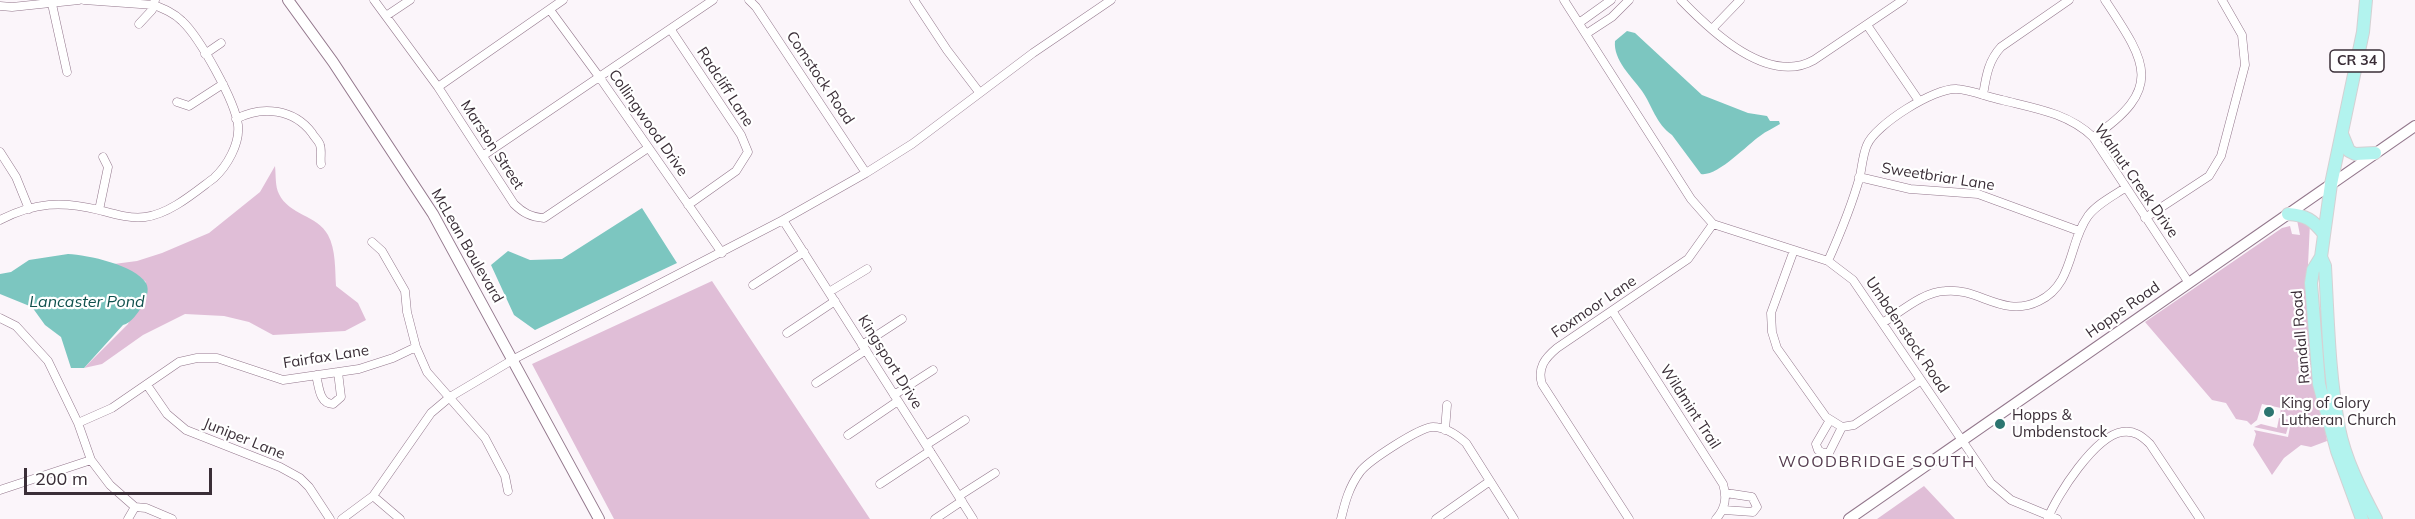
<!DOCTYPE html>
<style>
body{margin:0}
#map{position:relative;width:2415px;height:519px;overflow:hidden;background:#fbf5fa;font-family:Mulish,sans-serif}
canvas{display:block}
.scale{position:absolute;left:24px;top:468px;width:188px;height:27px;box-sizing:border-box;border:3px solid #3a2e37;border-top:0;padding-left:8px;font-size:18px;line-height:21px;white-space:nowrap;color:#3a2e37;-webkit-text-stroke:4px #fff;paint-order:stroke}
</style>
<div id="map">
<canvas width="2415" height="519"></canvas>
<div class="scale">200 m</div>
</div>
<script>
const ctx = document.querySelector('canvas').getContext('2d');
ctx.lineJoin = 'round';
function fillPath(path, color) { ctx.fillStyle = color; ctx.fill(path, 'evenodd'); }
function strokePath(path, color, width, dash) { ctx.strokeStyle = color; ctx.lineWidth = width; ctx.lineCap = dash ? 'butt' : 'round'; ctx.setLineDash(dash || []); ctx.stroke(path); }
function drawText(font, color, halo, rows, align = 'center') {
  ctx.font = font + ' Mulish,sans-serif'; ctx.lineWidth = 4.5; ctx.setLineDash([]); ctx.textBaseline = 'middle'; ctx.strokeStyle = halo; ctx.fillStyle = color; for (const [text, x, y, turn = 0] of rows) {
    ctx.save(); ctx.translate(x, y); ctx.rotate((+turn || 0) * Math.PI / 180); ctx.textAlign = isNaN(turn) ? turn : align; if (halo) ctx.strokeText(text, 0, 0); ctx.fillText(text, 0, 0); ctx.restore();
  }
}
const green = new Path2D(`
 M275,166C276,174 275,187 279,194C289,215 317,215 328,235C336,250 335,270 336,286L358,303L366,320L345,331L273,335L249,322L224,316L185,314L143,335L102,364L84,368L128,324L146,282L134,273L114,264L137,261L162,253L209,233L260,192Z
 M2297,220L2310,223L2307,286L2310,347L2327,441L2311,447L2301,445L2284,458L2272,475L2253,445L2256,434L2254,430L2288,437L2292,417L2280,414L2281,408L2262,404L2257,420L2251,425L2247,421L2236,419L2226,403L2212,400L2145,322L2282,228L2290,226L2292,234L2300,235Z
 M712,281L870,519H614L532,364Z
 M2279,418L2290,420L2286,434L2254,427L2261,424L2277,428Z
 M1924,486L1955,519H1877Z`);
const water = new Path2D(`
 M1627,31L1635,33L1702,95L1748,113L1767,116L1770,121H1779L1780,124C1774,128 1766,131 1760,136C1747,145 1717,177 1701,174L1672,135C1656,124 1652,105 1642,91C1632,77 1613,60 1615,41Z
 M642,208L677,263L535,330L514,315L491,265L508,251L530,260L562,259Z
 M68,254C88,255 135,265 146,283C150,290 146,300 142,306C138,313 131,323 123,325L84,368H71L61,337L45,325L32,307L0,294V274L11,272L29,260Z`);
const street = new Path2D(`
 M374,0L438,87L514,204C523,213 531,217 544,218L648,148
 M749,0L756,7L866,173
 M914,0L947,50L979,92
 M1564,0L1691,199L1713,224L1828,261L1853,280L1991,483L2011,500L2057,519
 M1681,0C1711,31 1768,86 1814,60L1903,0
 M52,4L67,72
 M0,6L12,7L79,0
 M550,10L600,78L722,253
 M386,16L410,0
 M1579,23L1611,0
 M139,24L152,10L155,0
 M1867,25L1919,101
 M1713,28L1740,0
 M671,30L741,135L748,152L736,171L688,205
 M1586,34L1612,17L1629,0
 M205,54L221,43
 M438,87L563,0
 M1983,95C1986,77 1988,61 2001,47L2069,0
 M177,102L189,106L223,84
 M236,119C262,105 294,109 312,133C314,137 319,141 320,145C322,150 320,158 321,164
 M2093,137C2165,88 2146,62 2105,0
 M0,152L16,177L29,209
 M484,155L713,0
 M1859,177L1910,189L1978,194L2079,231
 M99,210L108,167L103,157
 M2145,218L2209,176L2221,156L2245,65L2242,35L2222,0
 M0,220C35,202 62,201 99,210C114,214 130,219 145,217C170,214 195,192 214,178C227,166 240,144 238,125C235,101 200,38 182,21C174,13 164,9 154,5L84,0
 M783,220L973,519
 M372,242L382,251L405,291L407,312L416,347L427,372L485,438L505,476L508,491
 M1794,250L1771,313L1772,332L1777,348L1826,417L1842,427L1854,425L1920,381
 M1828,261C1840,234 1852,205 1860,176C1862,166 1863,154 1867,145C1875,125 1935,87 1957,89C1972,90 1987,97 2002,100C2034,108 2068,113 2093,137L2189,283
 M753,285L804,252
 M829,292L867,269
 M1613,312L1723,484C1727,497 1726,508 1716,519
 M0,318L16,326L48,361L78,423L91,460L110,485L135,507L146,508L172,519
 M1884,322C1902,311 1923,292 1945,291C1979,287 2003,319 2039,301C2074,284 2068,244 2088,216C2097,204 2113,196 2125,188
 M787,333L835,301
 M862,345L902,319
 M316,375C319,386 319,404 333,404L341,397L338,372
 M816,383L866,350
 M147,385L167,414L186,430L280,467L300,478L309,487L330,519
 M894,395L933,370
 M1830,420L1816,444L1818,450L1823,453H1829L1842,427
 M78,423L112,408L179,362L197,358H217L283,380L359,369L393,358L416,347
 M1445,430L1447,405
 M848,435L898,401
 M926,445L965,420
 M880,484L930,451
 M0,490L91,460
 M373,496L400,519
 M959,496L995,473
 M1724,510L1753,512L1757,507L1752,497L1726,493
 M2048,518C2057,495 2095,436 2122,432C2134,430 2142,436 2150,444L2200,519
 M128,519L135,507
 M342,519L373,496L431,413L450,397L514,359L783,220L866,173L912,144L1033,53L1111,0
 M935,519L962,501
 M1341,519C1345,502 1349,487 1360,472C1368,461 1420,427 1433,427C1446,427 1457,435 1466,443L1514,519
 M1436,519L1490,481
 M1629,519L1542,384C1537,368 1545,358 1557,348L1688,259L1713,224`);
const secondary = new Path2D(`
 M288,0L333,62L433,214L599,519
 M1849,519L2415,126`);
const primary = new Path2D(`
 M2342,134L2349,151L2355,154L2375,153
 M2288,214C2306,215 2313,220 2324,234
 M2321,257L2325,266C2328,321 2329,375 2339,428C2345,459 2361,491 2376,519
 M2362,519L2337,451L2319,384L2311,283L2313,270L2321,257L2331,184L2363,32L2366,0`);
const markers = [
 [2269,412,6,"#2c7570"],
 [2000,424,6,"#2c7570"]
];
const shields = [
 [2357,61,54]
];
const shieldNames = [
 ["CR 34",2357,61]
];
const streetNames = [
 ["Comstock Road",820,78,56],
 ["Radcliff Lane",725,87,57],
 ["Collingwood Drive",648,123,55],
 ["Marston Street",492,145,57],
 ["Sweetbriar Lane",1938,177,9],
 ["Walnut Creek Drive",2136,181,55],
 ["McLean Boulevard",467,246,60],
 ["Foxmoor Lane",1594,307,-34],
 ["Hopps Road",2123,310,-35],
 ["Umbdenstock Road",1907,335,56],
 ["Randall Road",2301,337,-95],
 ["Fairfax Lane",326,357,-9],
 ["Kingsport Drive",890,362,58],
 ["Wildmint Trail",1690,407,57],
 ["Juniper Lane",244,439,22]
];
const poiNames = [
 ["King of Glory",2281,403],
 ["Lutheran Church",2281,420],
 ["Hopps &",2012,415],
 ["Umbdenstock",2012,432]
];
const waterNames = [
 ["Lancaster Pond",87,302]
];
const neighbourhoodNames = [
 ["WOODBRIDGE SOUTH",1877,462]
];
fillPath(green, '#e0bed7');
fillPath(water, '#7cc6c0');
strokePath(street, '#93778c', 9);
strokePath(secondary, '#93778c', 12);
strokePath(primary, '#d4d1d3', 14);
strokePath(street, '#fff', 8);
strokePath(secondary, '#fff', 10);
strokePath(primary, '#b2f3ee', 12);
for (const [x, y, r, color] of markers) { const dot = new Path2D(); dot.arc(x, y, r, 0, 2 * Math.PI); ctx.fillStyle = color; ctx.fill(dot); strokePath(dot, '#fff', 2); }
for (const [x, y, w] of shields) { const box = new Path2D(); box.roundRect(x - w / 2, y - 11, w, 22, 4.5); ctx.fillStyle = '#fff'; ctx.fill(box); strokePath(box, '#3a2e37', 1.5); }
drawText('bold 14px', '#3a2e37', null, shieldNames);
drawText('15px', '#3a2e37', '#fff', streetNames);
drawText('15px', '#3a2e37', '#fff', poiNames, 'left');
drawText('italic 16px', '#0f514d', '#fff', waterNames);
ctx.letterSpacing = '1.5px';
drawText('16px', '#553c4f', '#fff', neighbourhoodNames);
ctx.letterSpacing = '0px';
</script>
